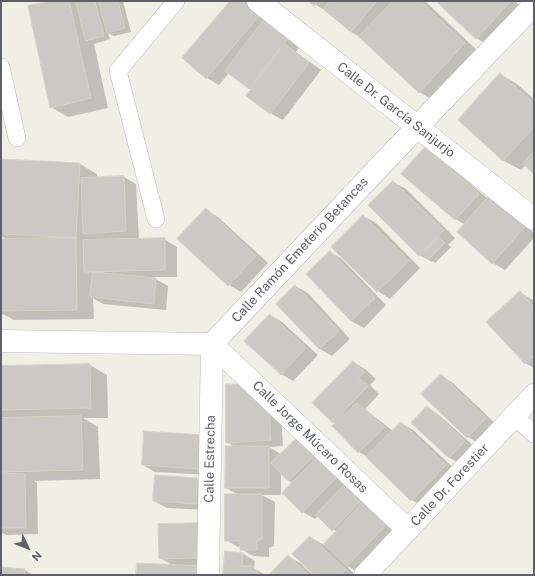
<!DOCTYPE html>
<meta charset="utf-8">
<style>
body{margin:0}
#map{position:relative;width:535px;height:576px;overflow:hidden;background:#f0efe6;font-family:"Public Sans",sans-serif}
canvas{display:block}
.frame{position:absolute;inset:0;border:2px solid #5d6067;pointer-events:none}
.north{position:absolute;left:8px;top:528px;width:40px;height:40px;-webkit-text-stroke:3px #fff;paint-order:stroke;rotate:133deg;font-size:11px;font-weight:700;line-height:16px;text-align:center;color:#5d6067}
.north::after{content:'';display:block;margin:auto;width:14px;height:18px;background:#5d6067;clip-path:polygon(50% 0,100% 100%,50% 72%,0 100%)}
</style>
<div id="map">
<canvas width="535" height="576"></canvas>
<div class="frame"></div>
<div class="north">N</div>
</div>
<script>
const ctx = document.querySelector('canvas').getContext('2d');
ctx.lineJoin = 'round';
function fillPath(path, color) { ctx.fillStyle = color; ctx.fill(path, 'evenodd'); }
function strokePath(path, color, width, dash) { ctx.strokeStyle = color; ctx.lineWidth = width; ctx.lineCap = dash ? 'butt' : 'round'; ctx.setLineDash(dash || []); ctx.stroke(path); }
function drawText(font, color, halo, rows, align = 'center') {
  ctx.font = font + ' "Public Sans",sans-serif'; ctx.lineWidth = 4; ctx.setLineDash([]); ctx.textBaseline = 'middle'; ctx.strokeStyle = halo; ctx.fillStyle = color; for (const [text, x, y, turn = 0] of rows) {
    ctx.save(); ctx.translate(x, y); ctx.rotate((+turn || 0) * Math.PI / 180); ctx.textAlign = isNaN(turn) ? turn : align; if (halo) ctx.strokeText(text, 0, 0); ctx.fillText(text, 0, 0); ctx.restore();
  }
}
const shadow = new Path2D(`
 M54,1H74L77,3V1H123L131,32L114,36L108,33L110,39L94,44L108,108L68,117L51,107Z
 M231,1H243L248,3L300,46L296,52L321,70L283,120L270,113L252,90L229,73L219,85L207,78L183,58Z
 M309,1H425L481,54L437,102L419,92L362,38L351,32L328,12Z
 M437,1H515L527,13L493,48L476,38Z
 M500,74L517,84L534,99V173L526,165L521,170L504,161L459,120Z
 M425,148L437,155L488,199L502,204L534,233V238L505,270L493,263L465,225L456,219L403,174Z
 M1,160L80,164L97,174V178L124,177L136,184L139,240L164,239L177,247V277H152L168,286L166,310L103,304L93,298L94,319L14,320L1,313V240H7L1,236Z
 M393,182L406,189L455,238L448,245L451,247L435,263L433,261L432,262L419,255Z
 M206,210L218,217L268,263L241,292L229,285Z
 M363,216L376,223L420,268L390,299L378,291L333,247Z
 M330,252L342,259L386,305L364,328L351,321L307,274Z
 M295,286L308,293L350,339L332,356L320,349L277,304Z
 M520,292L534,301V368L525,363Z
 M270,315L282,322L318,355L293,381L281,374Z
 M353,362L365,369L376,379L370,385L379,394L365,409L393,431L401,423L413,430L458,472L424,507L412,500L368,457L359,452L336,423L334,422Z
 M90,365L107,375L108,418H83L98,427L100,479L34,481L37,483L38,534L6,535L1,532V419H5L1,417V367Z
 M441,375L453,383L498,426L480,444L468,437Z
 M227,385L281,416L283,446L269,447L281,454L299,438L399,531L359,573L346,565L355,575H315L310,537L324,545L337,532L318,516L315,519L303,512L293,483L289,481L281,472V495H262L275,502L274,546L269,548V557L253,556L241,549V547H238L226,540L239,495L226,488L235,447L227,442Z
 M427,407L439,415L477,449L462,465L450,458L413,423Z
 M145,432L211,475L155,472L143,465Z
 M156,476L197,479L209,486L208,510L167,508L154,501Z
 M159,525L211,564L191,565V566L137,575L172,565L160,558Z
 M242,553L255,561L254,568L265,575H224Z
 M288,556L300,563L313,575H270Z
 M1,568L25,570L33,575H1Z`);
const building = new Path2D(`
 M49,1H69L91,98L50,108L28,6Z
 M76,1H95L104,36L86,41Z
 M99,1H118L125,28L107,33Z
 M230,1H242L259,16L206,79L182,58Z
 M308,1H318L314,6Z
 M330,1H377L351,32L323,9Z
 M393,1H420L465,43L419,93L359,37Z
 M436,1H509L510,2L476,39Z
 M264,20L288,38L249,89L225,71Z
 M285,44L309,63L270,114L246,96Z
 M500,73L534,104V127L503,161L458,120Z
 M425,147L479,194L455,220L401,174Z
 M534,151V174L523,164Z
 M1,159L80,163L76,238L1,234Z
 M124,176L126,231L83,234L81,178Z
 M393,181L444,230L419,256L368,205Z
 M489,196L525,227L492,264L457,232Z
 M206,208L256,256L228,286L177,239Z
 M363,215L409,261L377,292L331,247Z
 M439,237L445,243L428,260L423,254Z
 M76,238L77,310L1,311V239Z
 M165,238V270L84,272L83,240Z
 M330,251L375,298L351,321L306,274Z
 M93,272L156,278L154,304L90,297Z
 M295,285L339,331L319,349L276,304Z
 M520,291L534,307V356L525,364L486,322Z
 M270,314L306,348L281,375L244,341Z
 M353,361L364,372L359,378L368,386L333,423L312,403Z
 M90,364L91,408L1,410V366Z
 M441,374L486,418L467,438L421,394Z
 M226,384L249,385L269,408L271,440L226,443Z
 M357,403L385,427L358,453L332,426Z
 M427,406L465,441L449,458L411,423Z
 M81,416L83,470L1,472V418Z
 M401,422L446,465L411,501L366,457Z
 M144,431L202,435L199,469L142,465Z
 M299,436L316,455L288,481L271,463Z
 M226,446H269V488H225Z
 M316,458L336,478L302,513L282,493Z
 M1,473L25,474L26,528H1Z
 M155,475L197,478L196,504L153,501Z
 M345,484L361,500L332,531L316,515Z
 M225,494H262V539L257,541V550H240V541H225Z
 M364,502L387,524L347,566L324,544Z
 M199,523V558L159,559L158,524Z
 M310,536L346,570L341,575H314L292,554Z
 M225,551L243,553L242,566H252L258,572L257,575H223Z
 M288,555L309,575H269Z
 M137,563L205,566V575H136Z
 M1,567L25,569L24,575H1Z`);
const service = new Path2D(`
 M1,67L17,138
 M156,219L118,71L176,1
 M514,416L534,434`);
const minor = new Path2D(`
 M258,1L534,219
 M1,341L212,344L417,127L534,5
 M212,344L408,530
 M208,575L212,344
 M365,575L534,395`);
const streetNames = [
 ["Calle Dr. García Sanjurjo",396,110,38],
 ["Calle Ramón Emeterio Betances",300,250,-47],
 ["Calle Jorge Múcaro Rosas",310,437,44],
 ["Calle Estrecha",210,459,-89],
 ["Calle Dr. Forestier",450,485,-47]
];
fillPath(shadow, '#0003');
fillPath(building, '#cbc9c3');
strokePath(building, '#d5d2c4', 1);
strokePath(service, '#b8bac0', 18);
strokePath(minor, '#b8bac0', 23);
strokePath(service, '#fff', 17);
strokePath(minor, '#fff', 22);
drawText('13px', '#5d6067', '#fff', streetNames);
</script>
